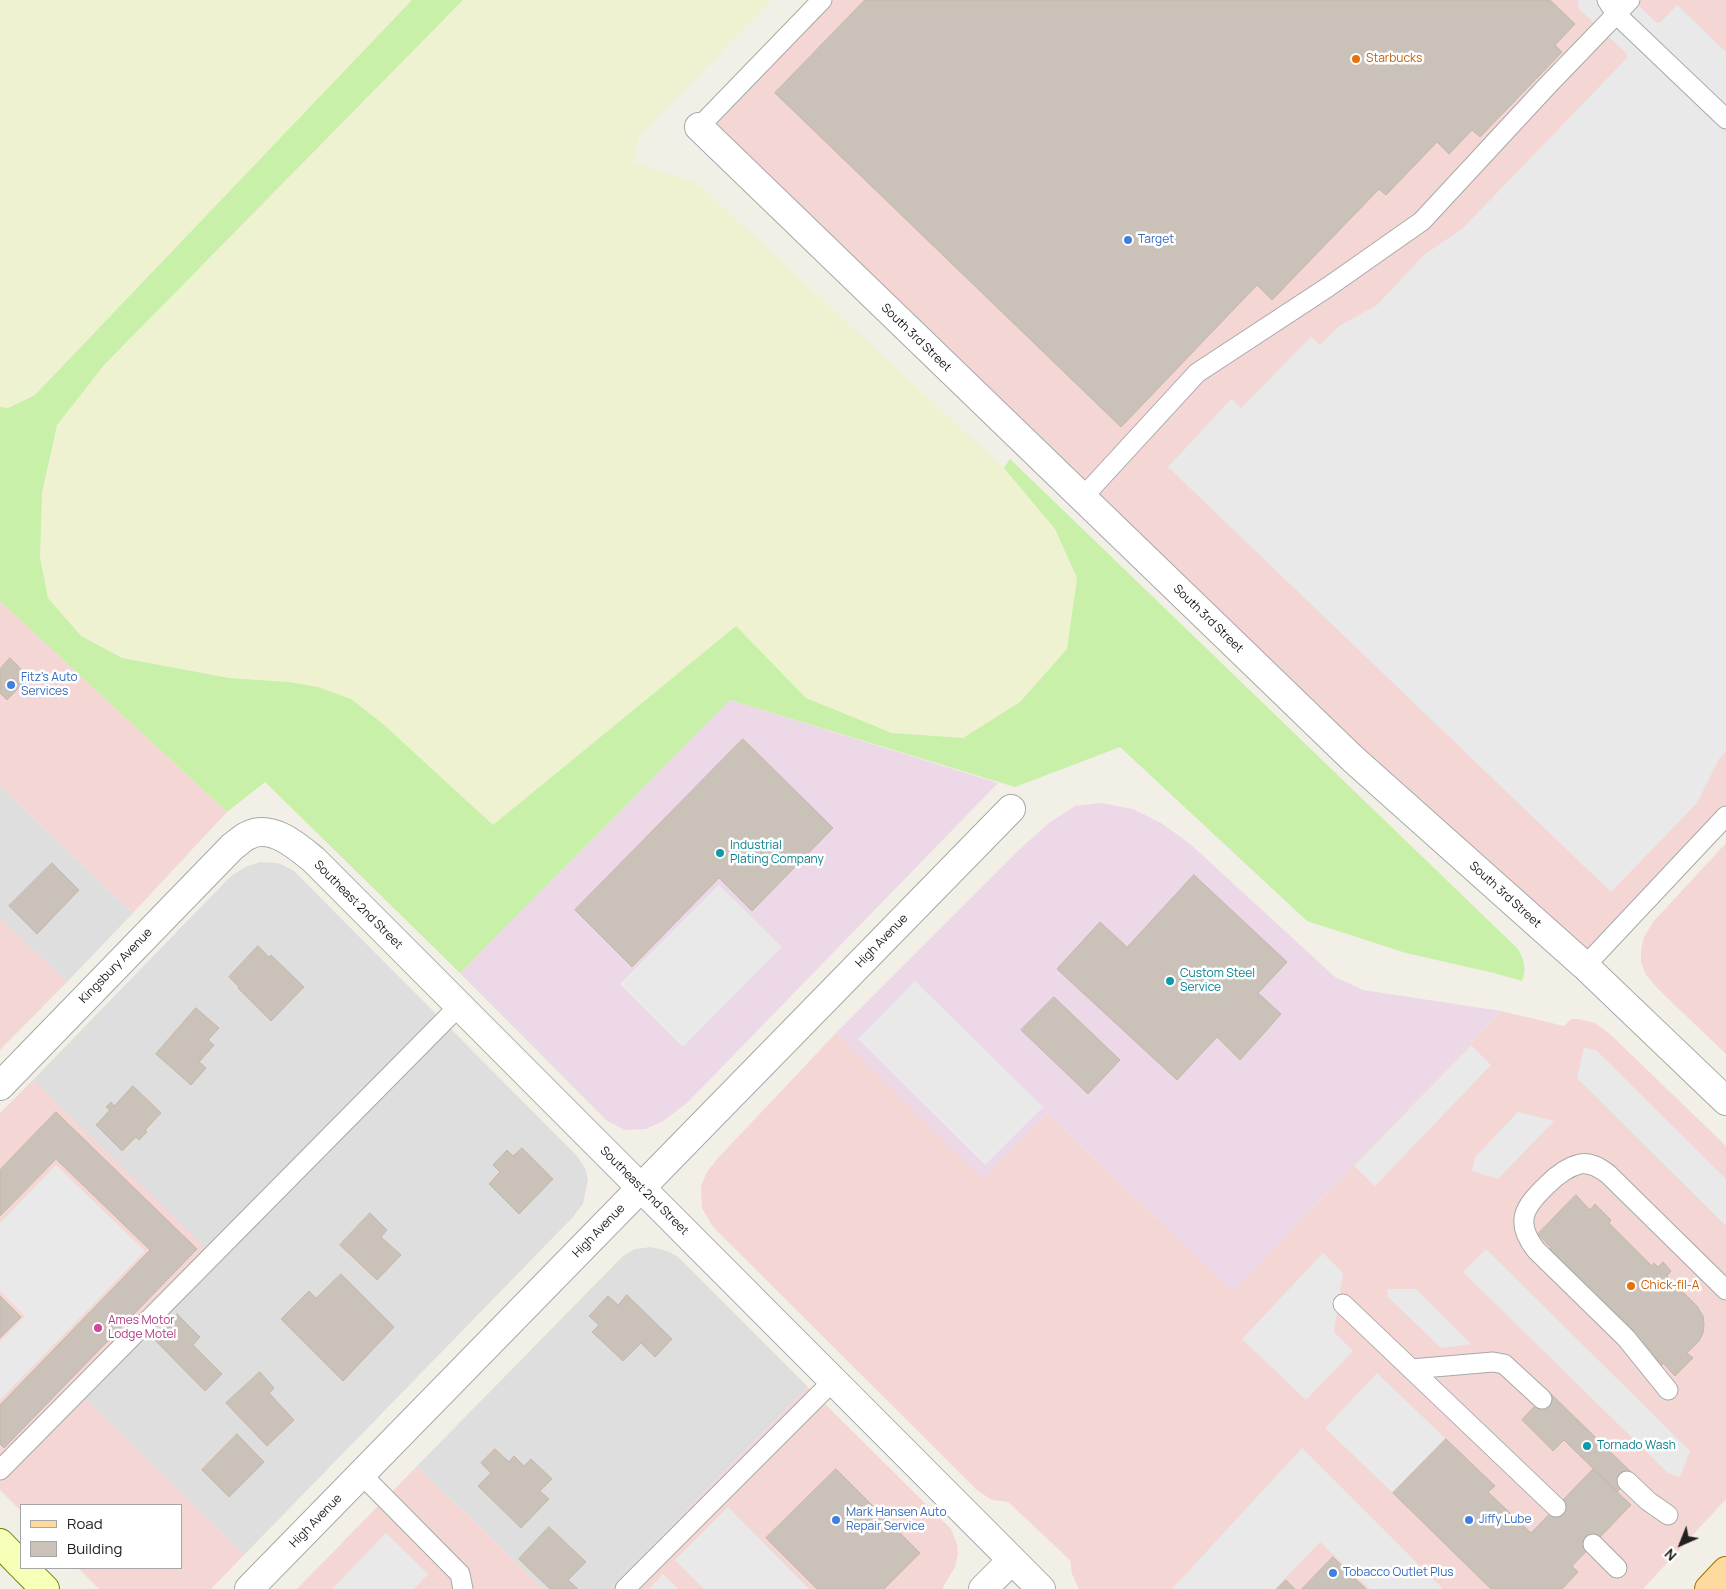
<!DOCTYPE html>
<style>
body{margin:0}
#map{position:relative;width:1726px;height:1589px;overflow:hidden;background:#f2efe6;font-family:Manrope,sans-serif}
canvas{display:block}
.legend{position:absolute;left:20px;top:1504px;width:162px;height:65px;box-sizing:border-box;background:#fff;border:1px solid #a6a6a6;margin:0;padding:6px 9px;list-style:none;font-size:15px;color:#212121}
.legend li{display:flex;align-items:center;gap:10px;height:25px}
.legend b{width:25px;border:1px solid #a6a6a6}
.north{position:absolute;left:1656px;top:1519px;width:50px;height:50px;-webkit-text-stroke:4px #fff;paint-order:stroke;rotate:224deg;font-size:14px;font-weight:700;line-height:20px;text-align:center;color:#212121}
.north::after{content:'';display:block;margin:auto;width:18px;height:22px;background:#212121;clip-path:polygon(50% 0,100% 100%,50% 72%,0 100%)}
</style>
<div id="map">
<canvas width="1726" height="1589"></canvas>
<ul class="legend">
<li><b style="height:6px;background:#ffda9e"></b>Road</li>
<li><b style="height:14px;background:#cac1b9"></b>Building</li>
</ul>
<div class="north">N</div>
</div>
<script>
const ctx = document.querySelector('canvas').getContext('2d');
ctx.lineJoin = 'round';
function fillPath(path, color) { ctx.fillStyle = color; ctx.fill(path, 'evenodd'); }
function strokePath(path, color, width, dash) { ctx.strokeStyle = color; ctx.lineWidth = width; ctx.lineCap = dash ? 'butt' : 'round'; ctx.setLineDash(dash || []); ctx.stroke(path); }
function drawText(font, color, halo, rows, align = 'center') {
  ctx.font = font + ' Manrope,sans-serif'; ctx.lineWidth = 5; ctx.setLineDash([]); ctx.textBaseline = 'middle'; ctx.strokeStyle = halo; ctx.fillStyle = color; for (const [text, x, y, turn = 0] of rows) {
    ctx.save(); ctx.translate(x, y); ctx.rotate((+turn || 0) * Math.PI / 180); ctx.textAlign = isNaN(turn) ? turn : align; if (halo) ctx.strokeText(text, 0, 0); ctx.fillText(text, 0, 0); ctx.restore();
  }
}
const residential = new Path2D(`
 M0,786L133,913L67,982L0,918Z
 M260,862L278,863L293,870L577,1156L585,1168L588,1180L583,1204L573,1217L244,1555L84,1398L33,1080L231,876L245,867Z
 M651,1247L667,1251L677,1256L808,1387L610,1589H543L417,1466L623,1256L635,1249Z`);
const commercial = new Path2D(`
 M822,0H1726V816L1585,966L699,127Z
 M0,601L227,812L133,913L0,786Z
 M1726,843V1054L1659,990L1646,975L1641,963V950L1644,937L1653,922Z
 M0,918L67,982L0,1050Z
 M1501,1011L1564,1026L1571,1019H1578L1595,1023L1611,1035L1726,1146V1499L1643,1589H1079L1072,1574L1070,1560L1008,1502L992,1500L978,1491L713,1227L702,1208L701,1186L707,1172L718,1158L836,1033L983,1180L1047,1113L1233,1291Z
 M33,1080L217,1259L85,1398L244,1555L211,1589H99L78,1568H181V1505H21V1511L0,1490V1113Z
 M808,1387L951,1529L957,1544L958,1554L955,1567L942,1589H610Z
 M417,1466L543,1589H297Z`);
const industrial = new Path2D(`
 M730,700L998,783L687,1103L663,1121L646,1129L625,1130L607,1121L460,973Z
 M1101,803L1133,809L1161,823L1189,843L1335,977L1363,990L1501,1011L1233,1291L1047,1113L983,1180L836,1033L1022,847L1049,823L1075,806Z`);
const farmland = new Path2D(`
 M0,0H412L35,395L8,408L0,407Z
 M463,0H772L639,136L635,162L698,184L1004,468L1055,529L1077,578L1067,649L1020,702L963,738L892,733L806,698L736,626L493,826L383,724L289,682L229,678L122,658L81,636L48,598L40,557L42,493L57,425L105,364Z`);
const grass = new Path2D(`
 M412,0H463L105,364L57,425L42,493L40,557L48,598L81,636L122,658L229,678L289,682L318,687L351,699L383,724L493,825L736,626L806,698L892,733L963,738L1020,702L1067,649L1077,578L1055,529L1004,468L1010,459L1518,949C1524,960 1527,969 1522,981L1494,973L1406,953L1307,921L1120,747L1015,787L730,700L460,973L265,782L227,812L0,601V407L8,408L35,395Z`);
const parking = new Path2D(`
 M1578,0H1633L1657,23L1661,22L1677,5L1726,52V751L1719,759L1697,803L1611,892L1168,467L1231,399L1241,408L1311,337L1320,345L1339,326L1377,305L1424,255L1463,228L1627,58L1626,53L1579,9Z
 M719,885L782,947L683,1047L620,984Z
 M915,981L1043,1107L985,1165L858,1039Z
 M1471,1045L1491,1065L1375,1186L1354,1166Z
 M1584,1047L1597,1051L1726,1179V1226L1577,1078Z
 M1518,1112L1554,1121L1498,1179L1472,1171L1475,1157Z
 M56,1165L145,1251L0,1400V1342L25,1316L0,1291V1223Z
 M1486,1249L1690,1451L1680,1477L1668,1473L1463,1272Z
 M1323,1253L1343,1273L1334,1332L1353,1351L1306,1400L1242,1339Z
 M1388,1289H1416L1471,1344L1441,1348L1387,1296Z
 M1377,1373L1446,1439L1393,1493L1325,1428Z
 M1302,1448L1443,1589H1370L1320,1542L1275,1589H1172Z
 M728,1507L809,1589H704L675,1560Z
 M386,1533L428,1574L414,1589H332Z
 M663,1574L678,1589H649Z`);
const building = new Path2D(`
 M865,0H1550L1575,24L1555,45L1562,52L1480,137L1472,130L1449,154L1437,142L1386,195L1379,189L1272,300L1257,285L1121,427L775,93Z
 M10,658L29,677L7,700L0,693V669Z
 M743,739L833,828L752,911L719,878L632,967L575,910Z
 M52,863L79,890L37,934L9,906Z
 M1194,875L1287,962L1258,993L1281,1014L1240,1060L1217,1037L1177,1080L1057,969L1100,922L1127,947Z
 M258,946L269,957L271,955L304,987L271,1021L238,988L239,987L229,977Z
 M1054,997L1120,1060L1088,1094L1021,1030Z
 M196,1008L219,1028L208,1040L214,1045L199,1062L206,1068L191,1085L156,1054Z
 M133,1086L161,1113L145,1130L147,1132L139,1140L136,1137L122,1151L96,1125L110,1110L106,1107L111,1102L114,1106Z
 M56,1112L197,1249L4,1448L0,1444V1405L150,1250L56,1159L0,1216V1170Z
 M522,1148L553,1179L519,1214L489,1184L500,1172L493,1165L507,1150L513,1156Z
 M1576,1195L1590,1210L1595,1204L1611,1220L1609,1223L1652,1266L1654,1263L1658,1267L1663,1262L1671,1271L1667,1276L1697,1306L1703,1316L1704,1325L1703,1333L1699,1341L1687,1353L1693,1358L1675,1376L1663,1363L1662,1365L1651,1355L1653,1353L1548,1251L1551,1248L1538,1234Z
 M370,1213L387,1230L381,1237L401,1255L377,1280L340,1245Z
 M341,1274L394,1327L343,1381L281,1319L309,1291L316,1298Z
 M627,1295L672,1339L655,1357L641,1343L623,1361L592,1332L599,1325L589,1316L608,1296L618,1305Z
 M0,1296L21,1317L0,1338Z
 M177,1314L200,1337L193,1345L222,1374L205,1391L153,1338Z
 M260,1372L274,1388L269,1393L294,1420L267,1446L226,1403Z
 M1549,1392L1634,1475L1617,1492L1564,1440L1553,1451L1522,1420Z
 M237,1434L264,1462L229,1497L202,1470Z
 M1446,1439L1495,1486L1488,1492L1531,1533L1593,1469L1631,1505L1572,1566L1578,1572L1562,1589H1491L1393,1493Z
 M495,1449L509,1462L514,1456L524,1466L531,1459L552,1479L540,1491L549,1499L521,1528L478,1486L491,1473L481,1463Z
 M836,1469L920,1553L884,1589H817L766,1538Z
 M549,1527L586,1562L568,1580L578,1589H550L519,1559Z
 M1333,1557L1366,1589H1302Z
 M1286,1580L1295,1589H1277Z`);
const service = new Path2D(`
 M1607,0L1616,14L1726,119
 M699,127L822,0
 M1083,497L1197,373L1328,287L1422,221L1548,85L1630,0
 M1585,966L1726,816
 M1343,1304L1556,1507
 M1411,1369L1493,1362L1504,1364L1542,1399
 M1668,1390L1626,1338L1536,1250C1514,1222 1524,1207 1547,1185C1556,1176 1567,1167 1580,1164C1591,1162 1600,1168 1608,1174L1726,1290
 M0,1470L459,1006
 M361,1474L460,1574L463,1589
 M1627,1481L1648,1501L1668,1515
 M1593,1544L1617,1568
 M625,1589L833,1381`);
const minor = new Path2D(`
 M699,127L1353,759L1585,966L1726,1101
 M0,1086L233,846C238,843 243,837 249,835C272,824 297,846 314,860L1041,1589
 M249,1589L1011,809
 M983,1589L1012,1560`);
const secondary = new Path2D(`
 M0,1543L21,1565
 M24,1568L45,1589`);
const primary = new Path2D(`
 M1709,1589L1726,1571`);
const markers = [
 [1356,59,5,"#e8710a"],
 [1128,240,5,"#3f7fe0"],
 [11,685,5,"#3f7fe0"],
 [720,853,5,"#0f9aa8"],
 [1170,981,5,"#0f9aa8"],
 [1631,1286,5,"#e8710a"],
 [98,1328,5,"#d1479c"],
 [1587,1446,5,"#0f9aa8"],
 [836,1520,5,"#3f7fe0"],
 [1469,1520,5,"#3f7fe0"],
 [1333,1573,5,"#3f7fe0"]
];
const foodNames = [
 ["Starbucks",1366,59],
 ["Chick-fil-A",1641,1286]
];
const shopNames = [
 ["Target",1138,240],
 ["Fitz's Auto",21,678],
 ["Services",21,692],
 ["Mark Hansen Auto",846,1513],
 ["Repair Service",846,1527],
 ["Jiffy Lube",1479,1520],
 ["Tobacco Outlet Plus",1343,1573]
];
const streetNames = [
 ["South 3rd Street",916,338,44],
 ["South 3rd Street",1208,619,44],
 ["South 3rd Street",1505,895,42],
 ["Southeast 2nd Street",358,905,45],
 ["High Avenue",882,941,-46],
 ["Kingsbury Avenue",116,966,-46],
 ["Southeast 2nd Street",644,1191,45],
 ["High Avenue",599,1231,-46],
 ["High Avenue",316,1521,-46]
];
const cultureNames = [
 ["Industrial",730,846],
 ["Plating Company",730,860],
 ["Custom Steel",1180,974],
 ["Service",1180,988],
 ["Tornado Wash",1597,1446]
];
const hotelNames = [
 ["Ames Motor",108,1321],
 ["Lodge Motel",108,1335]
];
fillPath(residential, '#dfdede');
fillPath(commercial, '#f4d7d5');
fillPath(industrial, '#ecd8e7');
fillPath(farmland, '#eef2d0');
fillPath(grass, '#c8f0a8');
fillPath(parking, '#e9e9e9');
fillPath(building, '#cac1b9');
strokePath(building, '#c5b6a7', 1);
strokePath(service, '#a8a8a8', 21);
strokePath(minor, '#a8a8a8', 30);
strokePath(secondary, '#6c7f00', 30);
strokePath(primary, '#9d7100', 30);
strokePath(service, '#fff', 19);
strokePath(minor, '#fff', 28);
strokePath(secondary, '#f8ffb7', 28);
strokePath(primary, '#ffda9e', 28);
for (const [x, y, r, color] of markers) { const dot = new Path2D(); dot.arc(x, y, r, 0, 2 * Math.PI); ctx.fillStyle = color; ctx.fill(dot); strokePath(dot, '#fff', 2); }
drawText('12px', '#c56008', '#fff', foodNames, 'left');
drawText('12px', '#366cbe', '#fff', shopNames, 'left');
drawText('12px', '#212121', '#fff', streetNames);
drawText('12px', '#0d838f', '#fff', cultureNames, 'left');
drawText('12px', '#b23c85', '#fff', hotelNames, 'left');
</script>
